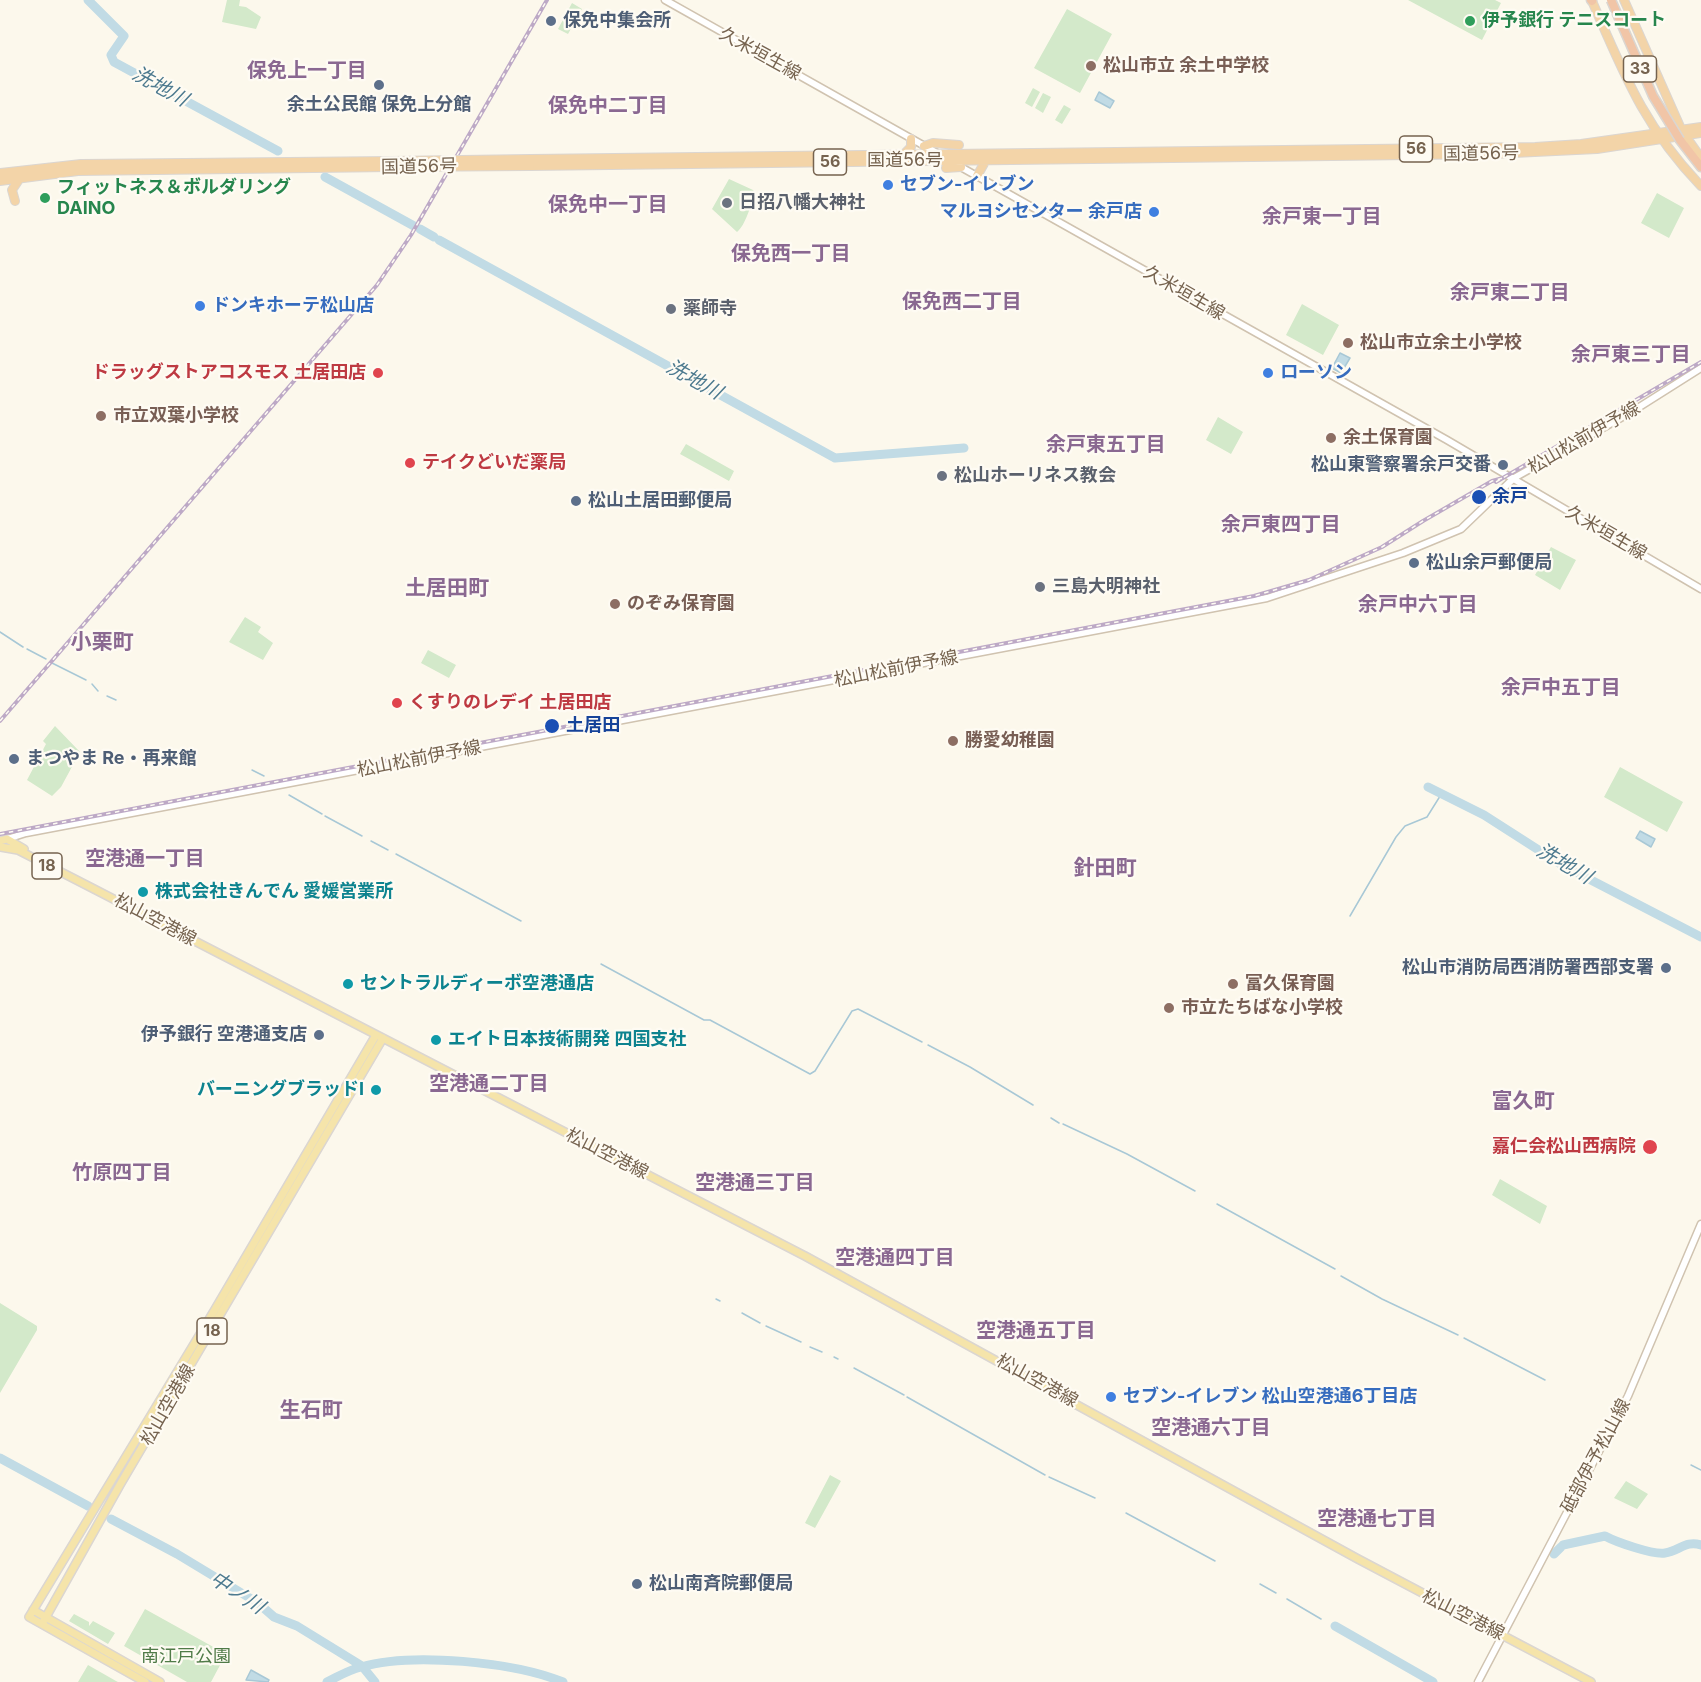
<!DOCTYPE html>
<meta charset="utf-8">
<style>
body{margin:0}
canvas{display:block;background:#fcf8ec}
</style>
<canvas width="1701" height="1682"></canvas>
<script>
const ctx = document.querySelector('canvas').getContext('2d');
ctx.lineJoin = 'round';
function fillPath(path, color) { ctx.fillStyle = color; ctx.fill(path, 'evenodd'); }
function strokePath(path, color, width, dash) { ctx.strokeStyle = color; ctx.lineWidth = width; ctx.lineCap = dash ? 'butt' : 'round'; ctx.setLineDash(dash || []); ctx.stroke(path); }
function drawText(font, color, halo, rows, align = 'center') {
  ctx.font = font + ' Inter,"Noto Sans JP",sans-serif'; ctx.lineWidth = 4.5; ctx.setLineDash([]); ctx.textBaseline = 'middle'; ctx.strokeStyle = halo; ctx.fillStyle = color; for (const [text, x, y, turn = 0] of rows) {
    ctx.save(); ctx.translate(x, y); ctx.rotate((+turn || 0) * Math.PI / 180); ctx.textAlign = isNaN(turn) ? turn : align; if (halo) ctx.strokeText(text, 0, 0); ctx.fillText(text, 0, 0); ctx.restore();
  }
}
const green = new Path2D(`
 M227,0H240L239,6L246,7L261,17L256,29L222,22Z
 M1408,0H1495L1501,3L1482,40Z
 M572,3L582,9L568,34L558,29Z
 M1067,9L1112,34L1080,93L1034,68Z
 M1033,88L1040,92L1032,107L1025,103Z
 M1043,93L1051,97L1043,113L1035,108Z
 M1064,105L1071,109L1062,124L1055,120Z
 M729,179L753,190L756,194C750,205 746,225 737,232L712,209Z
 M1657,193L1684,208L1669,238L1641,223Z
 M1302,304L1339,325L1323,355L1286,335Z
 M1218,417L1243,432L1231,454L1206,440Z
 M686,444L734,471L729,481L680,454Z
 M1551,547L1576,560L1560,590L1535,575Z
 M245,617L261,627L258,632L273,643L263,660L229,642Z
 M428,650L456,665L449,678L421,663Z
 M55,726L80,752L61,787L52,796L27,780L46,744L43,741Z
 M1620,767L1683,802L1667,832L1604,797Z
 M1500,1179L1547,1206L1540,1224L1492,1195Z
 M0,1303L37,1326V1330L0,1393Z
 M830,1475L841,1481L815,1528L805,1523Z
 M1626,1481L1648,1494L1637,1509L1614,1498Z
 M145,1609L226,1654L211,1682H187L124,1646Z
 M74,1614L89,1622V1626L93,1621L115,1633L108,1644L69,1621Z
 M88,1665L116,1681L118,1682H78Z`);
const water = new Path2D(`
 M1099,92L1114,101L1110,108L1095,100Z
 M1340,353L1350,358L1341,373L1332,368Z
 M1640,831L1655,839L1651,847L1636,838Z
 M251,1670L269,1680L268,1682L246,1680Z`);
const stream = new Path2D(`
 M0,632L23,647
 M27,649L46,659
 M52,663L86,680
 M92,684L98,691
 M107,696L116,700
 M252,770L264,776
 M289,795L322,814
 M325,816L362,836
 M371,841L388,850
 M396,854L521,921
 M1350,916L1396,837L1405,826L1427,817L1442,793
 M601,964L704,1020H710L810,1074L815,1071L852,1011L858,1009L922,1042
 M928,1045L970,1067L1033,1105
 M1051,1118L1059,1123
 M1063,1124L1127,1154L1195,1191
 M1217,1204L1335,1269
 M1341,1276L1382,1299L1458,1335
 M716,1299L720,1301
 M742,1313L760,1323
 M766,1326L801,1342
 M1464,1338L1545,1380
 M810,1347L822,1352
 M834,1357L838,1359
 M854,1368L904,1395
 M907,1397L1045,1475
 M1691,1465L1701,1470
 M1049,1477L1095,1498
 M1126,1513L1215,1561
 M1260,1584L1276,1593
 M1287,1599L1321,1619`);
const river = new Path2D(`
 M88,0L124,36L111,55L114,62L278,151
 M325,177L414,226
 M420,229L434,237
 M439,240L835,458L964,448
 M1428,787L1484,815L1562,865L1701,937
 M0,1458L88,1506
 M111,1519L177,1554L258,1603L274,1617L297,1626L362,1666L375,1682
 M1563,1545L1605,1536C1616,1542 1653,1555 1665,1553C1679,1551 1686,1540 1701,1545
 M1554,1554L1561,1547
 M1335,1626L1433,1682
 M327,1682C338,1676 349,1670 361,1667C412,1652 514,1662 563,1682`);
const secondary = new Path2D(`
 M665,0L937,153
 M959,166L1447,440L1701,589
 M7,839L26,833L1267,598L1403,553L1461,529L1514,478L1633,411L1701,368
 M1478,1682L1628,1396L1701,1224`);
const primary = new Path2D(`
 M0,841L7,839L24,849
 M0,847L18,850L94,889L805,1256L1358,1559L1591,1682
 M33,1610L160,1682
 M42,1624L121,1483L383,1038
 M145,1682L29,1617L214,1311L376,1035`);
const trunk = new Path2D(`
 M1624,0L1682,131L1701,158
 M1592,1C1624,74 1644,127 1701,186
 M924,146L933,143L959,145
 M904,154L911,147V139
 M530,159L1535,147L1581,144L1701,127
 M530,166L1493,154L1597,149L1701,133
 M946,168L961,167
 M0,173L81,164L392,161
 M977,176L986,160
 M0,181L78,171L392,167
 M15,201L12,190L20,178`);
const motorway = new Path2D(`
 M1591,0L1592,1
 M1680,140L1701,167`);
const rail = new Path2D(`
 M1496,482L1701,362
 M0,721L377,285L411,235L547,0
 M0,834L1254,596L1309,580L1382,547L1423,521L1492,481L1503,478`);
const trunkBridge = new Path2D(`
 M392,161L530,159
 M392,167L530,166`);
const motorwayBridge = new Path2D(`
 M1611,0L1653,96L1680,140`);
const markers = [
 [551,21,6,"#5c6f8a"],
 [1470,21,6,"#2e9e5b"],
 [1091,66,6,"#8d6e63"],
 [379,85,6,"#5c6f8a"],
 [888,185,6,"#3f7fe0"],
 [45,198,6,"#2e9e5b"],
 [727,203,6,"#6b7280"],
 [1154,212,6,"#3f7fe0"],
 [200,306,6,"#3f7fe0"],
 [671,309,6,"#6b7280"],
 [1348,343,6,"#8d6e63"],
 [378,373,6,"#e0444e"],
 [1268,373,6,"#3f7fe0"],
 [101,416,6,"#8d6e63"],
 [1331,438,6,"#8d6e63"],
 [410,463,6,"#e0444e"],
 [1503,465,6,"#5c6f8a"],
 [942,476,6,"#6b7280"],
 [1479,497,8,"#1a4fb4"],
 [576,501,6,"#5c6f8a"],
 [1414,563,6,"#5c6f8a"],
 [1040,587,6,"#6b7280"],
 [615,604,6,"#8d6e63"],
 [397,703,6,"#e0444e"],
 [552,726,8,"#1a4fb4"],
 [953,741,6,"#8d6e63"],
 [14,759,6,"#5c6f8a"],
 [143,892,6,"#0f9aa8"],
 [1666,968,6,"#5c6f8a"],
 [348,984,6,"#0f9aa8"],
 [1233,984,6,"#8d6e63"],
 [1169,1008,6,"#8d6e63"],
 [319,1035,6,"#5c6f8a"],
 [436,1040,6,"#0f9aa8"],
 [376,1090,6,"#0f9aa8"],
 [1650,1147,8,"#e0444e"],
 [1111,1397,6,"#3f7fe0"],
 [637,1584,6,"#5c6f8a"]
];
const shields = [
 [1640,69,33],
 [1416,149,33],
 [830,162,33],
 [47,866,30],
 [212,1331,30]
];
const shieldNames = [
 ["33",1640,69],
 ["56",1416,149],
 ["56",830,162],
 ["18",47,866],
 ["18",212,1331]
];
const serviceNames = [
 ["保免中集会所",563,21],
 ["余土公民館 保免上分館",379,105,"center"],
 ["松山東警察署余戸交番",1491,465,"right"],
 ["松山土居田郵便局",588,501],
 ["松山余戸郵便局",1426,563],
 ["まつやま Re・再来館",26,759],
 ["松山市消防局西消防署西部支署",1654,968,"right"],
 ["伊予銀行 空港通支店",307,1035,"right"],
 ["松山南斉院郵便局",649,1584]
];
const leisureNames = [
 ["伊予銀行 テニスコート",1482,21],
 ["フィットネス＆ボルダリング",57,188],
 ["DAINO",57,209]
];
const streetNames = [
 ["久米垣生線",760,54,29],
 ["国道56号",1481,154,-1],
 ["国道56号",905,161],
 ["国道56号",419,167,-1],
 ["久米垣生線",1184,293,30],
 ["松山松前伊予線",1584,438,-30],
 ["久米垣生線",1606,533,30],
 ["松山松前伊予線",896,669,-11],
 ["松山松前伊予線",419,759,-11],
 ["松山空港線",155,920,28],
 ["松山空港線",607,1154,27],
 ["松山空港線",1037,1381,29],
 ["松山空港線",168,1405,-60],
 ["砥部伊予松山線",1596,1456,-62],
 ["松山空港線",1463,1615,27]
];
const educationNames = [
 ["松山市立 余土中学校",1103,66],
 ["松山市立余土小学校",1360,343],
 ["市立双葉小学校",113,416],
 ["余土保育園",1343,438],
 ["のぞみ保育園",627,604],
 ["勝愛幼稚園",965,741],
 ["富久保育園",1245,984],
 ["市立たちばな小学校",1181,1008]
];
const shopNames = [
 ["セブン-イレブン",900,185],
 ["マルヨシセンター 余戸店",1142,212,"right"],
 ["ドンキホーテ松山店",212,306],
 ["ローソン",1280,373],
 ["セブン-イレブン 松山空港通6丁目店",1123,1397]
];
const worshipNames = [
 ["日招八幡大神社",739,203],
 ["薬師寺",683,309],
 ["松山ホーリネス教会",954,476],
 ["三島大明神社",1052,587]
];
const healthNames = [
 ["ドラッグストアコスモス 土居田店",366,373],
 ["テイクどいだ薬局",422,463,"left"],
 ["くすりのレデイ 土居田店",409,703,"left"],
 ["嘉仁会松山西病院",1636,1147]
];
const transitNames = [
 ["余戸",1492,497],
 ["土居田",566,726]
];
const cultureNames = [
 ["株式会社きんでん 愛媛営業所",155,892],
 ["セントラルディーボ空港通店",360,984],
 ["エイト日本技術開発 四国支社",448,1040],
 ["バーニングブラッドⅠ",364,1090,"right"]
];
const parkNames = [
 ["南江戸公園",186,1657]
];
const neighbourhoodNames = [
 ["保免上一丁目",307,71],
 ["保免中二丁目",608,106],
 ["保免中一丁目",608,205],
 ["余戸東一丁目",1322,217],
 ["保免西一丁目",791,254],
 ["余戸東二丁目",1510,293],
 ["保免西二丁目",962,302],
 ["余戸東三丁目",1631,355],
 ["余戸東五丁目",1106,445],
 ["余戸東四丁目",1281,525],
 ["余戸中六丁目",1418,605],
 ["余戸中五丁目",1561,688],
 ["空港通一丁目",145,859],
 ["空港通二丁目",489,1084],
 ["竹原四丁目",122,1173],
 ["空港通三丁目",755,1183],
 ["空港通四丁目",895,1258],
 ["空港通五丁目",1036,1331],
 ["空港通六丁目",1211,1428],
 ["空港通七丁目",1377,1519]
];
const waterNames = [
 ["洗地川",160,87,29],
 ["洗地川",694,380,29],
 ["洗地川",1564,864,30],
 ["中ノ川",237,1593,33]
];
const quarterNames = [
 ["土居田町",447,589],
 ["小栗町",102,643],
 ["針田町",1105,869],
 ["富久町",1523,1102],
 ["生石町",311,1411]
];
fillPath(green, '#d3e9ca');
fillPath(water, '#c1dbe5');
strokePath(water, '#a8c8d6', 1.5);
strokePath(stream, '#a8c8d6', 1.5);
strokePath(river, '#c1dbe5', 9);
strokePath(secondary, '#d0c3b0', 9);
strokePath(primary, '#dbd6d1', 10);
strokePath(trunk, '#dbd6d1', 10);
strokePath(motorway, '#dbd6d1', 11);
strokePath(secondary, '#fff', 6);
strokePath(primary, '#f5e4aa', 7);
strokePath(trunk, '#f3d4a8', 8);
strokePath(motorway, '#f1c5a7', 8);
strokePath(rail, '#bda9c6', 4);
strokePath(rail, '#fefbf3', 1.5, [4.5]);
strokePath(trunkBridge, '#dbd6d1', 10, []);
strokePath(motorwayBridge, '#dbd6d1', 11, []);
strokePath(trunkBridge, '#f3d4a8', 8);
strokePath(motorwayBridge, '#f1c5a7', 8);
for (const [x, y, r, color] of markers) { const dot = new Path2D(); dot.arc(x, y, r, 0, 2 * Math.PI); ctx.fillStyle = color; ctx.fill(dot); strokePath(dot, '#fefbf3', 2); }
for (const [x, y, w] of shields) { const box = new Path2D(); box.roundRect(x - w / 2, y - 13, w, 26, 4.5); ctx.fillStyle = '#fefbf3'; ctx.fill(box); strokePath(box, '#76634f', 1.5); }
drawText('bold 16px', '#76634f', null, shieldNames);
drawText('bold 18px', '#4e5e75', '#fefbf3', serviceNames, 'left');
drawText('bold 18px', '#27864d', '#fefbf3', leisureNames, 'left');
drawText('18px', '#76634f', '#fefbf3', streetNames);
drawText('bold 18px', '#785e54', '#fefbf3', educationNames, 'left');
drawText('bold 18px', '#366cbe', '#fefbf3', shopNames, 'left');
drawText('bold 18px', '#5b616d', '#fefbf3', worshipNames, 'left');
drawText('bold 18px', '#be3a42', '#fefbf3', healthNames, 'right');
drawText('bold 18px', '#164399', '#fefbf3', transitNames, 'left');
drawText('bold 18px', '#0d838f', '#fefbf3', cultureNames, 'left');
drawText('18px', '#507b48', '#fefbf3', parkNames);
drawText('bold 20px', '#8a6891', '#fefbf3', neighbourhoodNames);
drawText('italic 20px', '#4d7a8f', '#fefbf3', waterNames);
drawText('bold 21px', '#8a6891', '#fefbf3', quarterNames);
</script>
